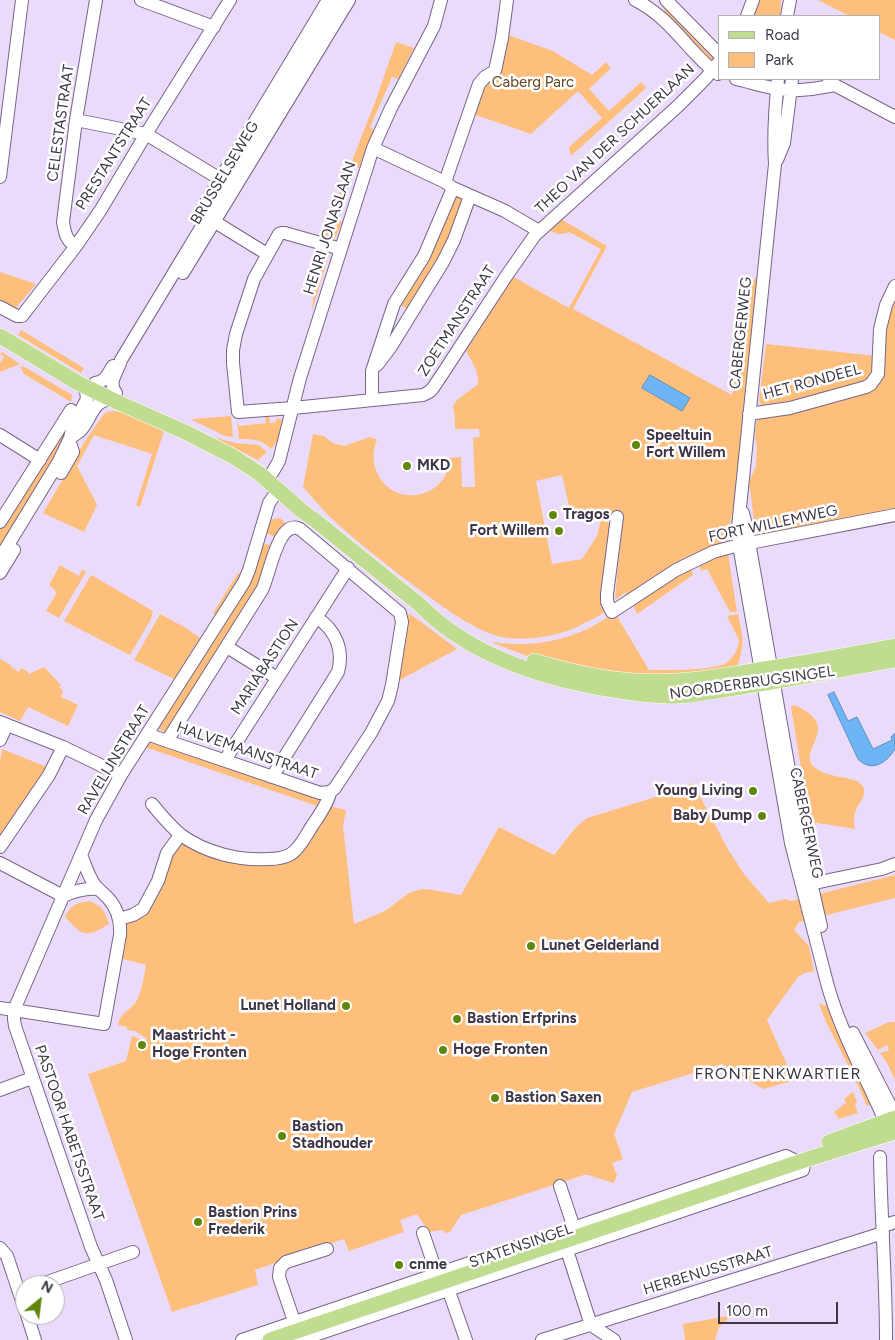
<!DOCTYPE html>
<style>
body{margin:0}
#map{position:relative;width:895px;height:1340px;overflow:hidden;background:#ebdbfb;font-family:Figtree,sans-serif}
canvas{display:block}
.legend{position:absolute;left:718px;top:15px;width:162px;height:65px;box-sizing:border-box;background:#fff;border:1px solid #b2afb5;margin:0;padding:6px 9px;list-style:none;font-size:15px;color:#3e3646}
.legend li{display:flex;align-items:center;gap:10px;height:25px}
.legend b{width:25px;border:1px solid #b2afb5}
.north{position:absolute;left:15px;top:1275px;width:50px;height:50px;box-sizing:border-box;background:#fff;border:1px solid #b2afb5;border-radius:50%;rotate:29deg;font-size:14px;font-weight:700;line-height:20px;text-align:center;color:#3e3646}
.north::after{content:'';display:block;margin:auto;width:18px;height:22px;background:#60860a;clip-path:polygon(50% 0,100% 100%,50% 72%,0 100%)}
.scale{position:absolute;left:718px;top:1302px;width:120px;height:22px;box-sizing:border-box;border:2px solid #3e3646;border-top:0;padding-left:6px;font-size:15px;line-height:18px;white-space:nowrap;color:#3e3646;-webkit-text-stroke:4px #fff;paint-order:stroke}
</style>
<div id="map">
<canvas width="895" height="1340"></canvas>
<ul class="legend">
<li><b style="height:6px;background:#c0dc91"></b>Road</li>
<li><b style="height:14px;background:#febf7d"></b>Park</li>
</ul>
<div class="north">N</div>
<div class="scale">100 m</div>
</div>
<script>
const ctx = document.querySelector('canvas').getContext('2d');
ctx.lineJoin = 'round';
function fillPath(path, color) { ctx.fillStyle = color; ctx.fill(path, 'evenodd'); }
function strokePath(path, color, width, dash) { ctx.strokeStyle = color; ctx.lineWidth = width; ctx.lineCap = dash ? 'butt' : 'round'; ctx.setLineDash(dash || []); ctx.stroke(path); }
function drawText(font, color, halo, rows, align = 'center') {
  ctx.font = font + ' Figtree,sans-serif'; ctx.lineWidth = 5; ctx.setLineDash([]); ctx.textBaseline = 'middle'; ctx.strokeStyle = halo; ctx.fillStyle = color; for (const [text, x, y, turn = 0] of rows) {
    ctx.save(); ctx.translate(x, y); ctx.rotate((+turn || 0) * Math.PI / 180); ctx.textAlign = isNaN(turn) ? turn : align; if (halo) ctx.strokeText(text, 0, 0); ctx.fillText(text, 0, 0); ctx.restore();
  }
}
const green = new Path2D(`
 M757,0H781L780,16H750Z
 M818,0H895V40L879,32V16H849Z
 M668,7L714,58L713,61L710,62L666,14L664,11L665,9Z
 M505,34L553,51L592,75L606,62L611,68L589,89L609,111L641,82L646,88L571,156L569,147L602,118L578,91L531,134L470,113Z
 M396,42L414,48L398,79L392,77L370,127L374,130L359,168L353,166L336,219L342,222L334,241L322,238L375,102Z
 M456,195L465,198L451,238L407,308L401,306V303Z
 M559,218L607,246L573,309L732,395L740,353L739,344L733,332L748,285L760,274L735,502L728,531V542C720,545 711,547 702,550C675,561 650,578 626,596V592L615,600L622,520L602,514L584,517L583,512L578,514L570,511L562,475L536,481L552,564L582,559L597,536L601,519L611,524L605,611C598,618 587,621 579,626C557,637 518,643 494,635C470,627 440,605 420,590C389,567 357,542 329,516C320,507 312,497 303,487L313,434L324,436L333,443L344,446L370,437L377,440C373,449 372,460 376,470C391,510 448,500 450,458L461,457L462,487H475L473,438L480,437L479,429H455V418L453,406L457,400L478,384C479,371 472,362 466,351L512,276L569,308L601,249L569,232C559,236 556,234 547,229Z
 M317,250L329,254L312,311Z
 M0,272L36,284L15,309L0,301Z
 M895,299V508L763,534L754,520L749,482L756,466L757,445L755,438L756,423L759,418L867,393L878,387L884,375L885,330Z
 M21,330L84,368L81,373L18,335Z
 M766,344L876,356C874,369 872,376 861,385L778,406L762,407L759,401Z
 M2,352L20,364L0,372V363L4,357L0,354Z
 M23,366L72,395L71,402L24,374L20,367Z
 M114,411L129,413L164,431L140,507L136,505L152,454L94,435L77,466L97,505L84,532L43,513L85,441L104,414L107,412Z
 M231,416L233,437L225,436L192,420L193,419Z
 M265,417H269L270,423L276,422L277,418L281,419L282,421L277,442L271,449C262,439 252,439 239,439L237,420L239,426L266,423Z
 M69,429L59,451L0,548V526L60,432Z
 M217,438L235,443L259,445L267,452L258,460L217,439Z
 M280,518L287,525L275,537L266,533L269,520Z
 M268,544L272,548L261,583L166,732L156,728L249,586L254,576L263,545Z
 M728,553L737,612H730L707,569L701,571L700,567L701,563Z
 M60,565L79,576L82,569L86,572L59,618L46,611L56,594L55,590L49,585Z
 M691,567L693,575L637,614L633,605Z
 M238,573L242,576L217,616L213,613Z
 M91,575L153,611L151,619L130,655L64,621Z
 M409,613L457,649L398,681Z
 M615,613L649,670C666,670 713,671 726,663C734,657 738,649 739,640L727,616L738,614C740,625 744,637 742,648C741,656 737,662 738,669L706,675L620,677L533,658L493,643L494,642C525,647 556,643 585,630C595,626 605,618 615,613Z
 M160,614L186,628L200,638L174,679L134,660Z
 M0,659L11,665V667L19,672L21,668L27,671L29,674L44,667L61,685L59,687L63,691L61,697L78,705L68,726L28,707L20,721L0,712Z
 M794,705C844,726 798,749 813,766C824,777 844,776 857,781C873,791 858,802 855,813C853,818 854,824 855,829L805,821L804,813L806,798L791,707Z
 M151,738L321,796L317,806L145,747Z
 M2,749L47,767L0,837V762Z
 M693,783L729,851L744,874L769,903L786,899L791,901L895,875V898L799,922L794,930L809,946L814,971L805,973L798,977L767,1020L788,1067L789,1082L763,1089L722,1064L632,1092L614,1134L623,1159L612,1163L617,1175L614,1183L588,1175H584L461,1215L450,1232L446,1233L442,1230L429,1232L417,1214L400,1220L404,1232L349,1251L344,1239L255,1270L258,1285L172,1312L88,1074L126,1061L132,1036L146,1041L147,1039L135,1031L127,1030V1027L118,1025C120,1012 132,1010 137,1000C142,989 144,977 146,965L119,958L124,926L171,860L177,846L185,844L282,861L329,806L346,810L343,826L354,924L385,911L409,893L422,889L433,890L461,895L499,827L554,855L576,827L587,818L669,793Z
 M89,901C102,906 105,910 109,924C86,938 84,937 65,917C71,905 76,903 89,901Z
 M819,1004L830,1006L872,1104L867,1106L852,1073L826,1022Z
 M889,1022H895V1080L887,1063L880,1053L889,1050L887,1045L878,1050L865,1033Z
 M853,1092L857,1102L855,1104L858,1113L839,1119L834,1112L846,1103L844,1099Z
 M728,1316L729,1318L719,1327L715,1340H685L683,1324Z`);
const water = new Path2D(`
 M650,375L690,398L682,411L642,388Z
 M834,692L848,721L857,717L873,749L892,740L891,737L895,733V749C887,763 871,773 858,759L828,695Z`);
const minor = new Path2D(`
 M141,0L214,27
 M635,0C659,12 674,30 692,50C700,58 708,68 718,74
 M666,0L719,54
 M747,16L753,0
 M787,16L790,0
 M736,79C754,83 773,90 791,90C806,91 820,88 835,85
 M778,79C775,108 773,135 775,164L738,527L739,545L791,843L827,983C840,1031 865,1075 885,1121L891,1128
 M829,82L895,117
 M76,120L146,134L220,179
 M373,148L445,182L453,188L505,211L539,231
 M777,160L784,143L792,79
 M0,177L22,0
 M445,182L479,84L485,77L495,71L502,38L507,0
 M199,214L328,0
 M215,222L267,254
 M76,246C66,241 65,233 63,222L76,120L96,0
 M341,249L285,233H282L279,234L254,279L236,334L233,350V363L238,412L293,408L423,395L429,392L433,388L443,373L507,275L535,235L678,106L705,79L719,62
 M183,273L349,0
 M0,307L17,316H22L76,246L100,211L146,134L230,0
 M377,365L390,348L443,262L454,240L470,196
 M95,383C105,382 108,374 113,366
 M116,393C107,382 118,372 121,360L339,0
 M372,399V371L394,304L424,256L453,188
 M749,414L790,408L866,387L871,384L878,374L880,329L886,305L895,286
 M0,435L40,460
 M70,438C73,436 77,433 80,431C92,419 91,401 111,399
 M61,473L73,452L69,440
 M272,473L279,461L300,378L373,148L391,108L434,26L441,0
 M743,513L746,525L793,792L796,817L821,926
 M617,517L607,594V602L612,612L676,570L713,552L739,545L895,515
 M0,522L71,410
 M0,558L58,463L70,438L73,425L87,399L86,391L82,385
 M0,573L14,550
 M227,647L277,678
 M0,722L63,747L121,775
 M147,734L167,741L320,793L330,792L335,788L371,733L388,701L392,685L402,622L400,613L300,529C278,517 269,578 262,590L167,741
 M0,740L7,725
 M225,760L348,568
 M272,777L338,672C344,650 336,630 316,617
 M152,804C161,815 170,826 181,835C206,853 239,861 269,859C277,859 284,858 291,854C301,847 306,835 312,826C318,817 329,802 330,792
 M0,847L49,775L63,747
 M0,863L63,896C74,891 85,888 98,889
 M805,885L882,869L895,864
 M119,919L133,915L143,909L158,881L167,853L180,835
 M0,1008L104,1024L120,935C121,921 117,908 108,898C103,893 98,889 94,884C88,875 85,864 81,855
 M853,1033L895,1115
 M0,1090L32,1078
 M880,1157C881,1218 886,1279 886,1340
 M560,1186L576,1234
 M883,1226L895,1222
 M423,1233L439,1280
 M565,1244L591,1325
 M0,1248L7,1256L25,1310
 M446,1283L466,1340
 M39,1285L133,1252
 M27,1315L35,1340
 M591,1325L614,1340
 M297,1330L279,1277L280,1268L286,1262L327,1249
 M126,1340L106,1280L91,1247L15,1026L14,1019V1010L96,820L121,775L244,582L249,570L269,503L278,490
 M242,1340L786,1156L798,1162
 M300,1340L803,1170L805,1160
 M542,1340L883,1233`);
const major = new Path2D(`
 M0,336L78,383L117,402L185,432L234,457L260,474L302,511L316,521L420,605C469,655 541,678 607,689C631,693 655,697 679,696C700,694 721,690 742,687C793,679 844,669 895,660
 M534,661C567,671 600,679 635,681C681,684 726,675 771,668C812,661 854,654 895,646
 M829,1142L895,1118
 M270,1340L808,1159L895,1132`);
const markers = [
 [636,445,5,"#60860a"],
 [407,466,5,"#60860a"],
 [553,515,5,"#60860a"],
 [559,531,5,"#60860a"],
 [753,791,5,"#60860a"],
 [762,816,5,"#60860a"],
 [531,946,5,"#60860a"],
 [346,1006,5,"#60860a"],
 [457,1019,5,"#60860a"],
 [142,1045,5,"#60860a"],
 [443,1050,5,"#60860a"],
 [495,1098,5,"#60860a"],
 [282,1136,5,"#60860a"],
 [198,1222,5,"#60860a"],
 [399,1265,5,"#60860a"]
];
const parkNames = [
 ["Caberg Parc",533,83]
];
const streetNames = [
 ["CELESTASTRAAT",61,123,-82],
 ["THEO VAN DER SCHUERLAAN",615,139,-43],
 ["PRESTANTSTRAAT",114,154,-58],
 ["BRUSSELSEWEG",225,173,-59],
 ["HENRI JONASLAAN",330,228,-72],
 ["ZOETMANSTRAAT",457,321,-57],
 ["CABERGERWEG",741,333,-84],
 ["HET RONDEEL",812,382,-15],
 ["FORT WILLEMWEG",773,524,-12],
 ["MARIABASTION",265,667,-57],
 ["NOORDERBRUGSINGEL",752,683,-8],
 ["HALVEMAANSTRAAT",247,751,19],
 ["RAVELIJNSTRAAT",114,760,-59],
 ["CABERGERWEG",806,823,78],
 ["PASTOOR HABETSSTRAAT",69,1133,71],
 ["STATENSINGEL",521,1246,-19],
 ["HERBENUSSTRAAT",708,1271,-17]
];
const poiNames = [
 ["Speeltuin",646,436],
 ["Fort Willem",646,453],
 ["MKD",417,466],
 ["Tragos",563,515],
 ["Fort Willem",549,531,"right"],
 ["Young Living",743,791,"right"],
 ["Baby Dump",752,816,"right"],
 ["Lunet Gelderland",541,946],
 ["Lunet Holland",336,1006,"right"],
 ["Bastion Erfprins",467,1019],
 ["Maastricht -",152,1036],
 ["Hoge Fronten",152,1053],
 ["Hoge Fronten",453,1050],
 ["Bastion Saxen",505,1098],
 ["Bastion",292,1127],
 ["Stadhouder",292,1144],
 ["Bastion Prins",208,1213],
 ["Frederik",208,1230],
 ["cnme",409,1265]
];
const neighbourhoodNames = [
 ["FRONTENKWARTIER",778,1074]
];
fillPath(green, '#febf7d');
fillPath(water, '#6eb5f5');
strokePath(water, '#608fc0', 1);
strokePath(minor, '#766588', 14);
strokePath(major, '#fff', 16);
strokePath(minor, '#fff', 12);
strokePath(major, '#c0dc91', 15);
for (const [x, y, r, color] of markers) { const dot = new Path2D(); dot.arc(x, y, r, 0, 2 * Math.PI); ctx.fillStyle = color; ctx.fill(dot); strokePath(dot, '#fff', 2); }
drawText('15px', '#66451e', '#fff', parkNames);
drawText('15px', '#3e3646', '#fff', streetNames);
drawText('bold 15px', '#3e3646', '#fff', poiNames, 'left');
ctx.letterSpacing = '1px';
drawText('16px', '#3e3646', '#fff', neighbourhoodNames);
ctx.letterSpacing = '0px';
</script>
